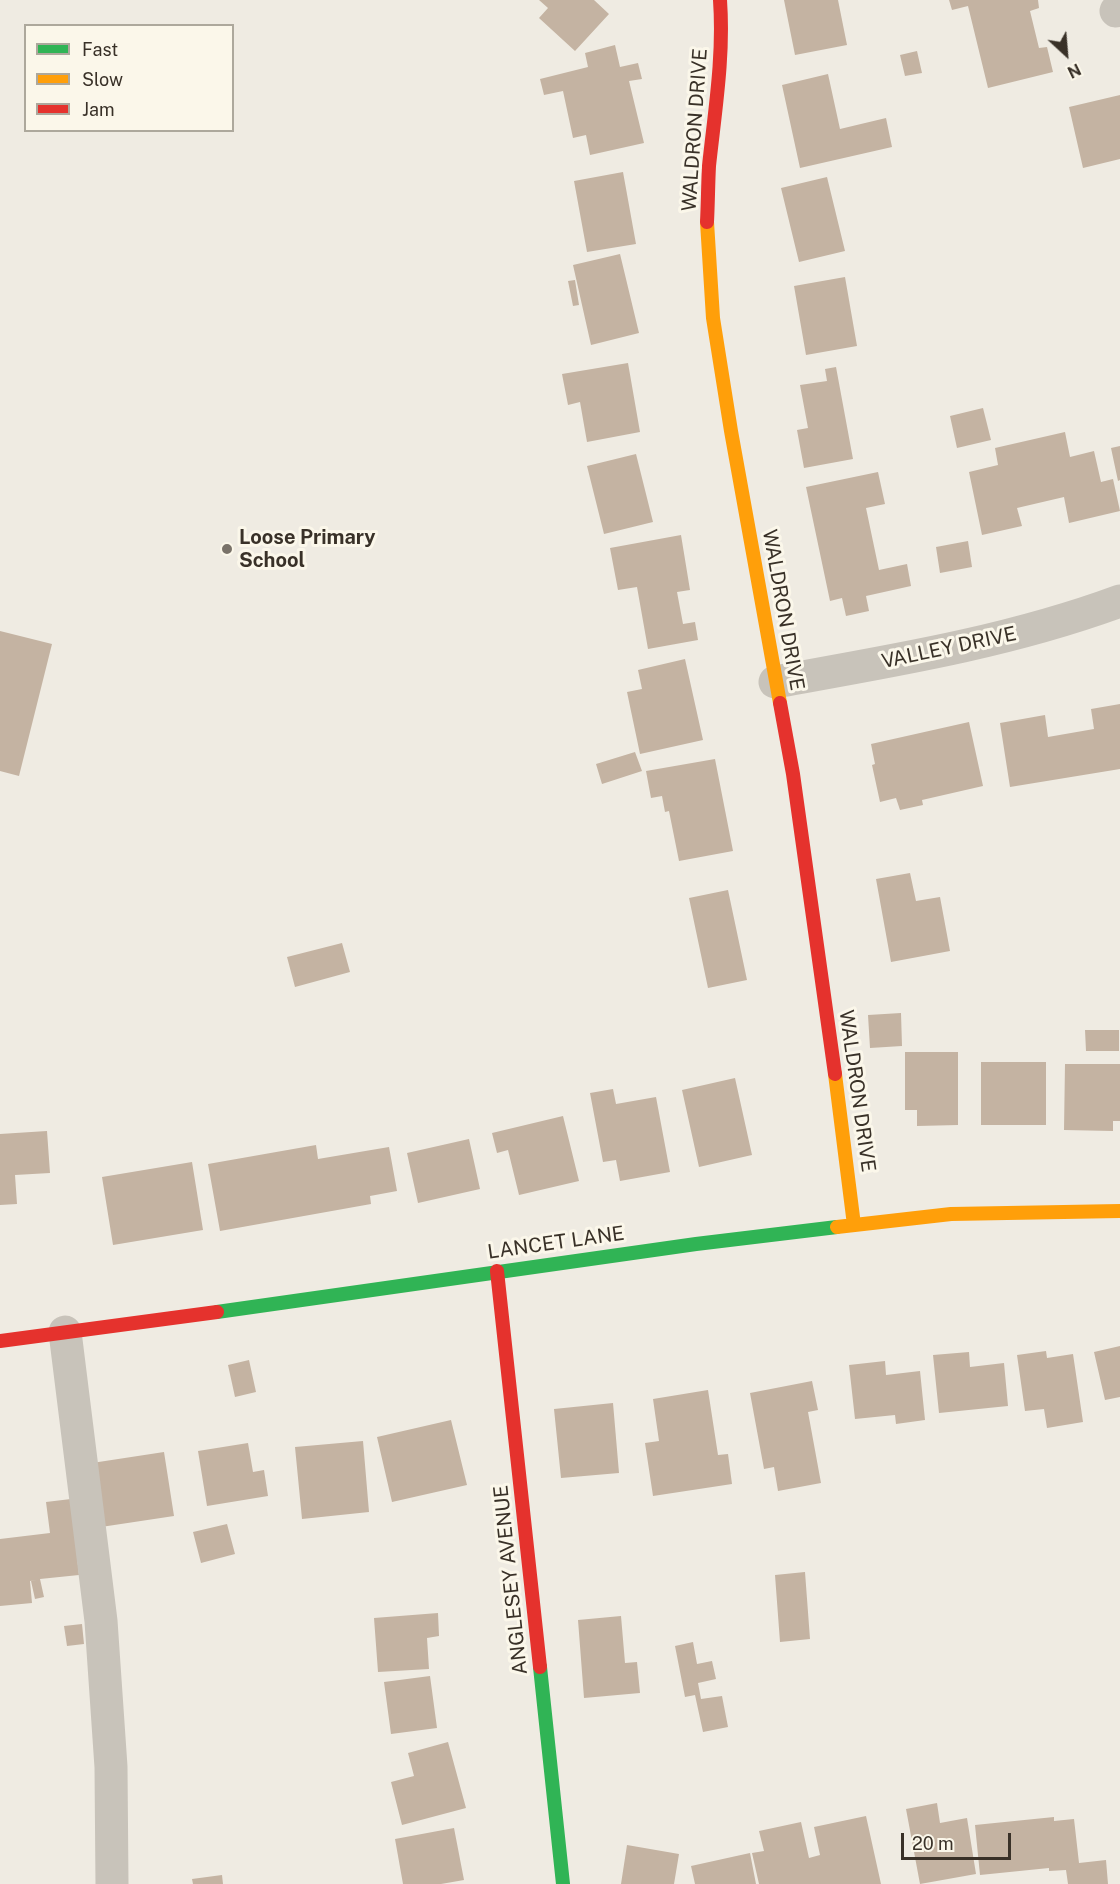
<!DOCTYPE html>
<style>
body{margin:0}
#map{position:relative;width:1120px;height:1884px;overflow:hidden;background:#efebe2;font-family:"Public Sans",sans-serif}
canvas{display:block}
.legend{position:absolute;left:24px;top:24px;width:210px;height:108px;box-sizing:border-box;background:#fbf7ea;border:2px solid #ada89c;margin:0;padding:8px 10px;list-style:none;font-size:18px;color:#393128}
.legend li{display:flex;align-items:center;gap:12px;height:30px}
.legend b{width:30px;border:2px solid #ada89c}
.north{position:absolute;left:1036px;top:24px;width:60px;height:60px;-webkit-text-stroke:4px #fbf7ea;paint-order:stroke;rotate:154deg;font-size:16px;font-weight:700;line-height:24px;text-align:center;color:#393128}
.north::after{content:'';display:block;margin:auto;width:21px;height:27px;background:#393128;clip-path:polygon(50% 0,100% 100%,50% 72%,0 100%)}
.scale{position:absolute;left:901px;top:1833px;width:110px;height:27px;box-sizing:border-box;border:3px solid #393128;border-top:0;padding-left:8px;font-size:18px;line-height:21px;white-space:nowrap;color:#393128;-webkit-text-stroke:4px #fbf7ea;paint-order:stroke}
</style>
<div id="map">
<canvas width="1120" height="1884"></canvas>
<ul class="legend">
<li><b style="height:8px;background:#30b455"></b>Fast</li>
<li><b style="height:8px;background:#ff9f0a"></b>Slow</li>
<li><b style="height:8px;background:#e5322d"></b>Jam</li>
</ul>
<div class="north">N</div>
<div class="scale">20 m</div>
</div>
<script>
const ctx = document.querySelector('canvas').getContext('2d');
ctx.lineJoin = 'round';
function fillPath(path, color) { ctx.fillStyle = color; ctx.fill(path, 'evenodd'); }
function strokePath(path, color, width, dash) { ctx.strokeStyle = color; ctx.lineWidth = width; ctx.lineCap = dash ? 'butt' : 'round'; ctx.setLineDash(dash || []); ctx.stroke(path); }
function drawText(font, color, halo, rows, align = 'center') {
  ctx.font = font + ' "Public Sans",sans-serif'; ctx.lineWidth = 6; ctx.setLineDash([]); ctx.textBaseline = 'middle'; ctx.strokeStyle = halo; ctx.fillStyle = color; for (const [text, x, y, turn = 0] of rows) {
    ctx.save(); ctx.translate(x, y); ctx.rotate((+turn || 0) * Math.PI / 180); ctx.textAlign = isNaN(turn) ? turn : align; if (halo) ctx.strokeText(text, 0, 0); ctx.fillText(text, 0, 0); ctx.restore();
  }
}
const building = new Path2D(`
 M539,0H594L609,14L575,51L539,18L548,8Z
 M784,0H838L847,45L795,55Z
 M949,0H1038L1039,8L1030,11L1039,48L1047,47L1053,72L988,88L968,6L952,10Z
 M615,45L620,67L638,63L642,79L629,81L644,143L590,155L586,135L573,138L563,91L544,95L540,79L588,67L585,53Z
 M917,51L922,73L905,76L900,55Z
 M828,74L840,129L886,118L892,147L800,168L782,85Z
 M1120,95V159L1083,168L1069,107Z
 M623,172L636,244L587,252L574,181Z
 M827,177L845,251L799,262L781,188Z
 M620,254L639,333L591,345L573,265Z
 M845,277L857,346L806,355L794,286Z
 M575,280L579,305L573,306L568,281Z
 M628,363L640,432L587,442L580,402L568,405L562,374Z
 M836,367L853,459L804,468L797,430L808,428L800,385L827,381L825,369Z
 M983,408L991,440L957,448L950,416Z
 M1065,432L1070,457L1094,451L1101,482L1113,479L1120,511L1069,523L1064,497L1017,508L1022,526L982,535L969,472L998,465L995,448Z
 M1120,446V480L1118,481L1111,448Z
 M636,454L653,522L604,534L587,466Z
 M878,472L885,504L866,508L879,570L907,564L911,586L866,596L869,611L846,616L842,598L830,601L806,487Z
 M681,535L690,590L677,592L683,624L695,622L698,640L648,649L637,587L618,590L610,548Z
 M968,541L972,567L940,573L936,547Z
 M0,631L52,644L19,776L0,771Z
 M685,659L703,740L640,754L627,692L642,689L638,670Z
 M1120,704V769L1010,787L1000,723L1045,715L1048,737L1094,729L1091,709Z
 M969,722L983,786L922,800L923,805L900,810L896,798L880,802L872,765L875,764L871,744Z
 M635,752L642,771L602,784L596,764Z
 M715,759L733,851L679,861L669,811L665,812L662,796L651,798L646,771Z
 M910,873L916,901L940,897L950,951L891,962L876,879Z
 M728,890L747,980L708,988L689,898Z
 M342,943L350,972L295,987L287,957Z
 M901,1013L902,1046L870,1048L868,1015Z
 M1085,1030H1119V1051H1086Z
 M905,1052H958V1125L917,1126V1110H905Z
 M981,1062H1046V1125H981Z
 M1065,1064H1120V1121H1113V1131L1064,1130Z
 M735,1078L752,1155L699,1167L682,1090Z
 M613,1089L616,1104L656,1097L670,1172L620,1181L616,1160L603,1162L590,1093Z
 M563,1116L579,1181L519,1195L508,1150L497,1153L492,1133Z
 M47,1131L50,1173L15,1175L17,1204L0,1205V1134Z
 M469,1139L480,1189L418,1203L407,1153Z
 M316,1145L318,1159L389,1147L397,1191L370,1196L371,1204L220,1231L208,1164Z
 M192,1162L203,1230L113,1245L102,1177Z
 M1120,1346V1397L1105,1400L1094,1352Z
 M1046,1351L1047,1358L1073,1354L1083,1422L1047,1428L1044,1409L1025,1411L1017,1355Z
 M969,1352L970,1367L1004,1363L1008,1406L939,1413L933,1355Z
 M249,1360L256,1392L235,1397L228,1365Z
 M885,1361L886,1375L920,1371L925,1420L896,1424L895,1415L855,1419L849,1365Z
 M812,1381L818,1410L808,1412L821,1483L778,1491L774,1467L764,1469L750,1393Z
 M708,1390L718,1455L728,1454L732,1484L653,1496L645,1443L659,1441L653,1399Z
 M613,1403L619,1473L561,1478L554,1409Z
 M451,1420L467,1485L392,1502L377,1437Z
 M363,1441L369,1512L302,1519L295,1447Z
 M248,1443L253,1472L264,1470L268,1496L207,1506L198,1451Z
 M164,1452L174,1516L101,1527L92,1463Z
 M71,1499L79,1575L40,1579L44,1597L35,1599L31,1581L37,1580L30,1581L32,1603L0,1606V1539L50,1533L46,1502Z
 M227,1524L235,1554L201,1563L193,1532Z
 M805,1572L810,1639L780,1642L775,1575Z
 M438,1613L439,1636L427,1638L429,1669L378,1672L374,1618Z
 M621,1616L625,1663L637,1662L640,1693L584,1698L578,1620Z
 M82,1624L84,1644L67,1646L64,1626Z
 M693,1642L697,1664L712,1661L716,1679L698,1683L701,1699L722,1696L728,1727L703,1732L695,1695L685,1697L675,1646Z
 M430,1676L437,1728L391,1734L384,1682Z
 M448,1742L466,1808L402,1825L391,1782L414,1776L408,1753Z
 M937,1803L940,1823L967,1818L976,1874L920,1884L906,1809Z
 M866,1816L881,1884H759L752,1853L764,1851L759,1831L801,1822L809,1858L820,1855L814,1827Z
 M1054,1817V1821L1074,1819L1079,1863L1106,1860L1108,1884H1068L1066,1870L1049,1871V1868L980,1875L975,1825Z
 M454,1828L464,1880L441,1884H403L395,1839Z
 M627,1845L679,1854L674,1884H621Z
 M750,1853L756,1884H695L691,1866Z
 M222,1875L223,1884H193L192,1879Z`);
const street = new Path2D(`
 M1116,11L1120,10
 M775,682C892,661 1009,642 1120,601
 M65,1332L101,1621L111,1767L112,1884`);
const fast = new Path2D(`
 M217,1312L696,1244L837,1227
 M540,1667L563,1884`);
const slow = new Path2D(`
 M707,222L713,318L731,431L780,703
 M835,1074L854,1225
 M837,1227L951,1214L1120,1211`);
const jam = new Path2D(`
 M707,222C708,203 708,185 709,166C715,110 724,56 720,0
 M780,703L793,774L835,1074
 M497,1271L540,1667
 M0,1341L217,1312`);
const markers = [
 [227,549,6,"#797269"]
];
const streetNames = [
 ["WALDRON DRIVE",695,130,-86],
 ["WALDRON DRIVE",783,610,80],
 ["VALLEY DRIVE",949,648,-12],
 ["WALDRON DRIVE",857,1091,82],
 ["LANCET LANE",556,1243,-8],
 ["ANGLESEY AVENUE",511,1580,-96]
];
const poiNames = [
 ["Loose Primary",239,538],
 ["School",239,561]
];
fillPath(building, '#c4b3a2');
strokePath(street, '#c8c3ba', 33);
strokePath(fast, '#30b455', 14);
strokePath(slow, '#ff9f0a', 14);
strokePath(jam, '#e5322d', 14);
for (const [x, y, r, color] of markers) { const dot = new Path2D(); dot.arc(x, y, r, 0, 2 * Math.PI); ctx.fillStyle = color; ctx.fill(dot); strokePath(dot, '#fbf7ea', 2); }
drawText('20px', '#393128', '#fbf7ea', streetNames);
drawText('bold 20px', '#393128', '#fbf7ea', poiNames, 'left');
</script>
